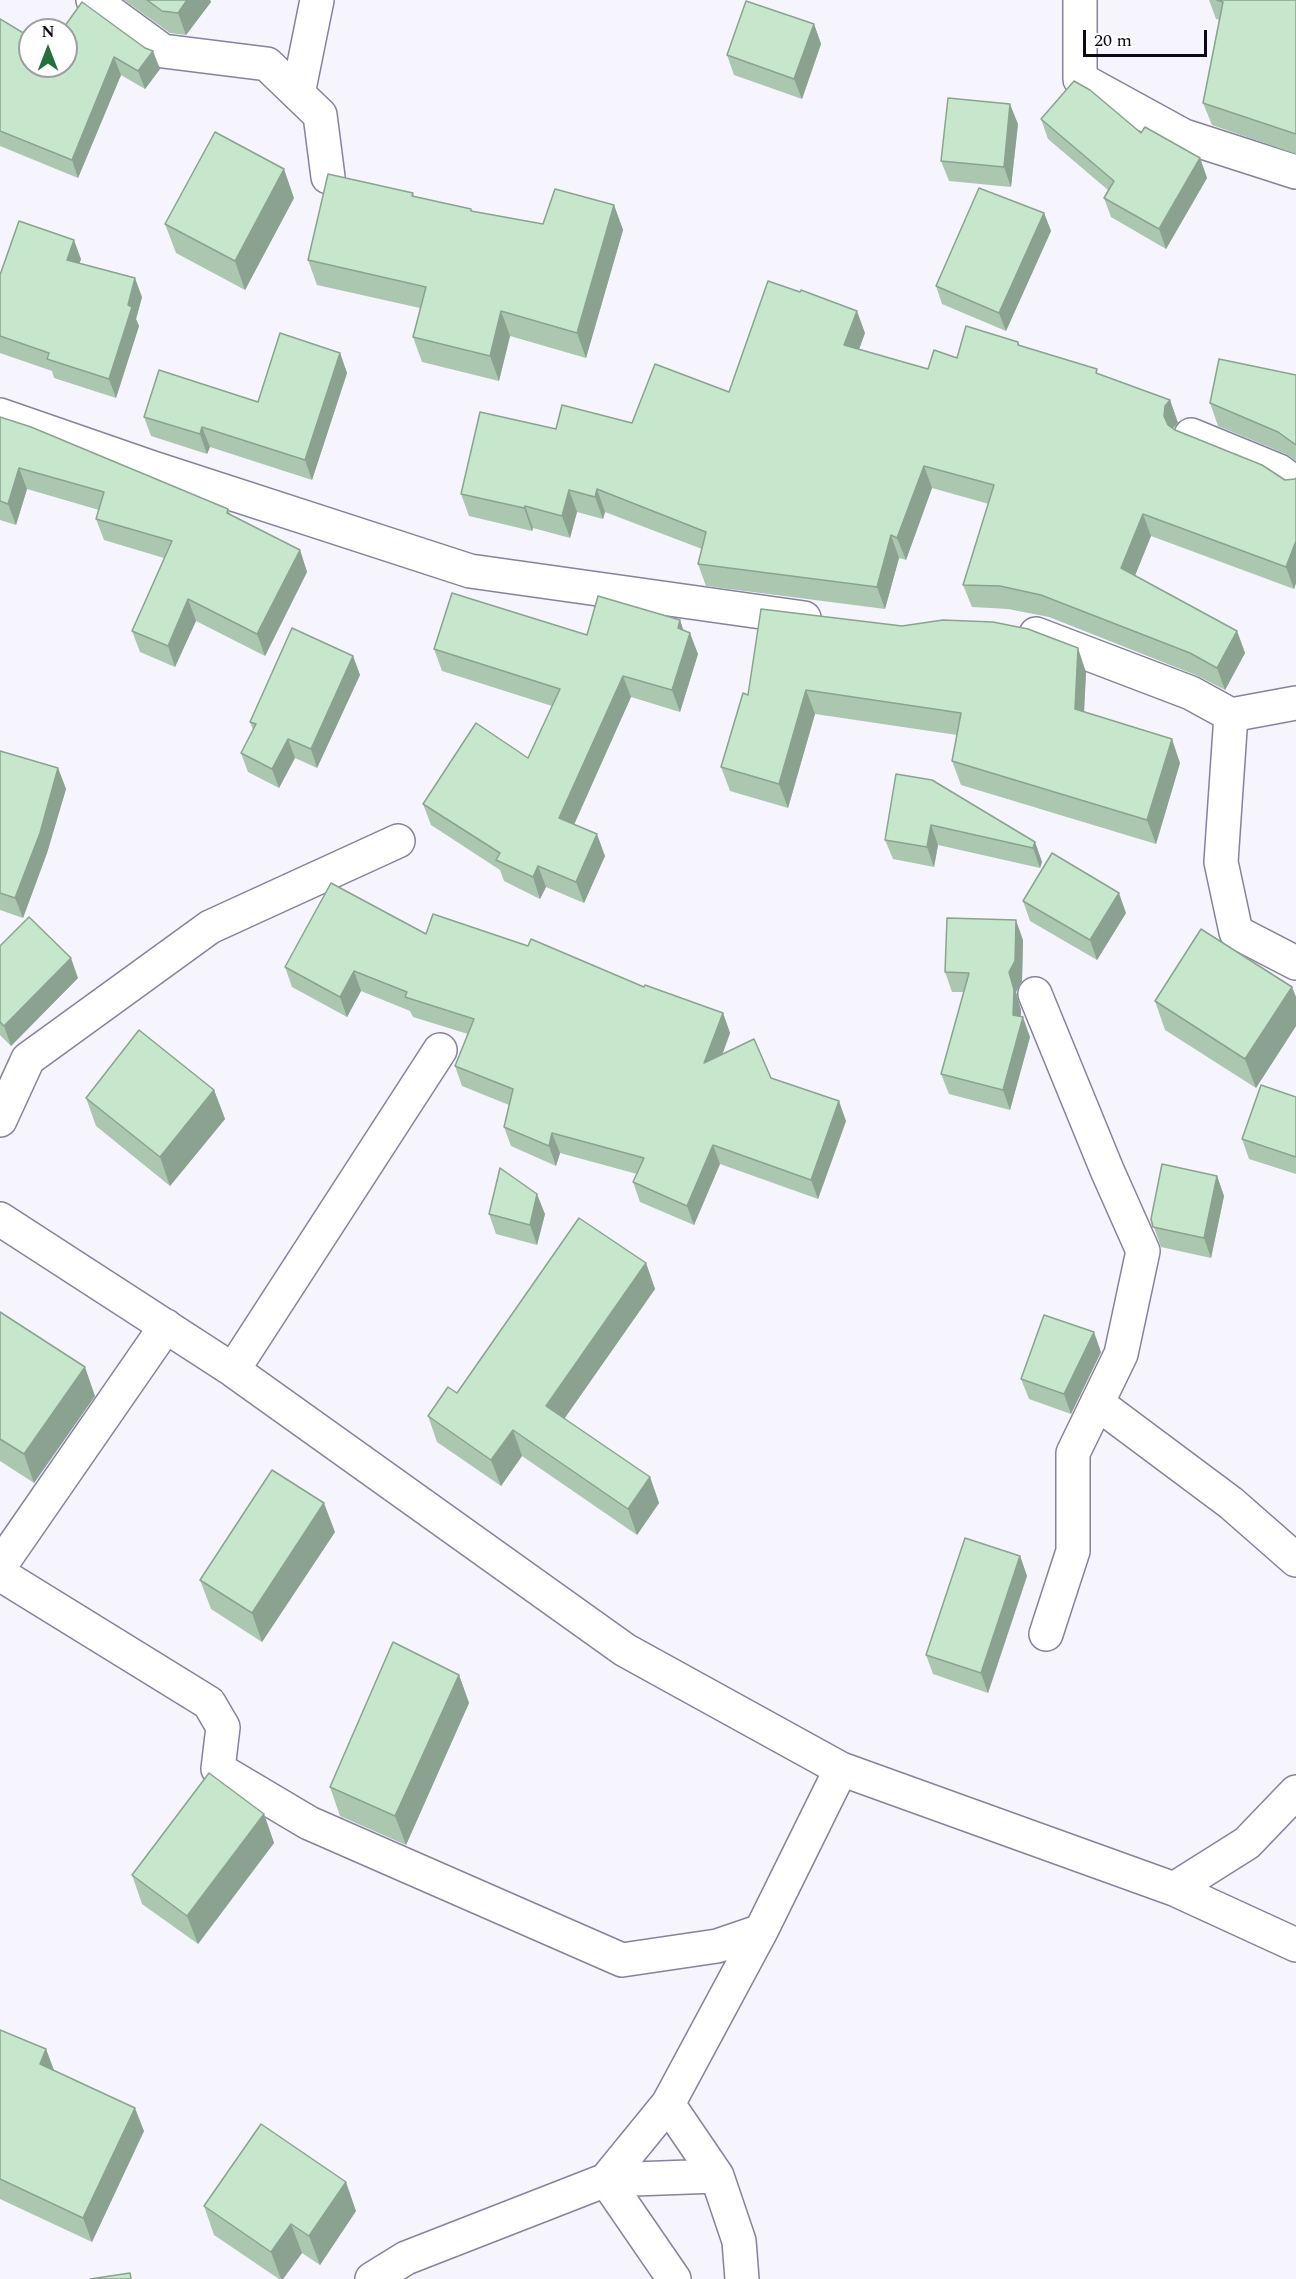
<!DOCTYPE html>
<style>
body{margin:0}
#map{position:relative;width:1296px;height:2279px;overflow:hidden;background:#f6f5fd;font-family:Spectral,serif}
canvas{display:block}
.north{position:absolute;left:18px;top:18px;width:60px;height:60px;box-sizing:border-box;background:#fff;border:2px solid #9e9da1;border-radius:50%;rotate:0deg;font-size:16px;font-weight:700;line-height:24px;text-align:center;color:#0c0915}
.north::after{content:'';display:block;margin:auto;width:21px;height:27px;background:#256f3d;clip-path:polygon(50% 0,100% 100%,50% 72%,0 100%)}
.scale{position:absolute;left:1083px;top:30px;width:124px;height:27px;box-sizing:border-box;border:3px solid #0c0915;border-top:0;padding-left:8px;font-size:18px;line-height:21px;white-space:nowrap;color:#0c0915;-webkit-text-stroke:4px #fff;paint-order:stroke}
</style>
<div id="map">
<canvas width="1296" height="2279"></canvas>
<div class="north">N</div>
<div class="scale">20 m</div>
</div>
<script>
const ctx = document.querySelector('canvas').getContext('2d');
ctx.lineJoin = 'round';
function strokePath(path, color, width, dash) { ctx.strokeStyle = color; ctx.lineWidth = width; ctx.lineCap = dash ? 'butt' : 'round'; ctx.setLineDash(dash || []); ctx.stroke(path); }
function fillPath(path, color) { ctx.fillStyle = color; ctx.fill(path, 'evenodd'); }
const minor = new Path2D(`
 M93,0L163,51L267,64L320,115L328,177
 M1080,0V79L1184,136L1296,172
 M298,94L317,0
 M0,415L153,468L470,571L804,618
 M1191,435L1279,471L1296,484
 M1036,634L1191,693L1231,715L1221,862L1236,932L1296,963
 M1231,715L1296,703
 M1035,994L1107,1170L1143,1251L1121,1354L1073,1453V1551L1046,1634
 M0,1120L28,1059L210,927L398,841
 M0,1219L233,1370L625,1650L841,1769L1174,1889L1296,1945
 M233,1370L440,1050
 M1097,1403L1231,1503L1296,1560
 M0,1566L166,1326
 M0,1574L209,1703L223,1727L218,1769L309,1823L622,1960L717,1946L761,1931
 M1174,1889L1247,1843L1296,1792
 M668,2104L717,2176L739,2241L742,2279
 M606,2180L674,2279
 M606,2180L717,2176
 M372,2279L406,2258L606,2180L668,2104L761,1931L841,1769`);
const wall = new Path2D(`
 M124,0H210L211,2L186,35L170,33Z
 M1209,0H1296V154L1212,125L1203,103L1220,20L1216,19Z
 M0,19L66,66V30L160,69L145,89L121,75L78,178L0,146Z
 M814,24L821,44L802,99L734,75L727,55Z
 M1041,119L1141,133L1200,158L1207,178L1166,249L1111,217L1104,198L1108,190L1048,139Z
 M1018,124L1011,187L949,181L941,161Z
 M413,193L414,196L472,211L543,224L614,205L623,230L586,358L510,336L499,381L422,362L413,337L420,308L317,285L308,260Z
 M294,198L245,290L176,253L165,224Z
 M1044,213L1051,231L1006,331L942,304L936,286Z
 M81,259L79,264L142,297L136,319L139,326L116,398L54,378L52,371L0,353V275Z
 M865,333L859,350L928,369L957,358L1018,342L1020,346L1170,400L1178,423L1173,428L1175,430L1285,480L1295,479L1296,478V583L1294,589L1151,536L1135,576L1237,631L1245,653L1225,690L1198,676L1049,617L1008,609L972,607L963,585L989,504L932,488L906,560L899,558L885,609L706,586L698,564L702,549L605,512L603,519L577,512L570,538L533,528L532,531L469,516L461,494L556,429L632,423L729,392Z
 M340,353L347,373L312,480L210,447L207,454L151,436L144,417L258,402Z
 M1296,375V461L1286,454L1218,426L1210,403Z
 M0,417L228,509L231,515L300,550L307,572L265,656L196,621L175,667L140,652L132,631L164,558L104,540L96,519L99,510L27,489L16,525L0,520Z
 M761,609L1086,672L1084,712L1180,763L1156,844L961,785L952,761L957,735L815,714L788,808L730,791L721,767L748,695Z
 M680,620L683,630L698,654L680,712L631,697L574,825L605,856L584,903L546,887L540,899L504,881L500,870L431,825L423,804L528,758L552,706L442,671L434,649L587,635Z
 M353,656L360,675L317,768L295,758L279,788L248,772L241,753L253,730L250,722Z
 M0,751L58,768L66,789L47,853L23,918L0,910Z
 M896,774L1035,842L1042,862L1040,868L938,845L934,867L893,859L885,840Z
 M1023,901L1126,913L1097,960L1030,921Z
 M426,934L644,987L723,1013L730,1033L722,1055L771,1078L846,1121L818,1199L720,1164L694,1225L640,1202L633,1182L637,1174L560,1153L556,1166L511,1146L504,1127L509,1105L462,1086L455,1066L468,1034L413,1017L410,1011L361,991L347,1017L292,987L285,967Z
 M1023,940L1022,981L1016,992L1021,1010V1017L1030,1037L1010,1110L949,1094L941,1074L964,992H952L945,972Z
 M0,946L78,978L11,1046L0,1035Z
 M1292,987L1296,997V1026L1256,1088L1165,1030L1155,1001Z
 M214,1090L225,1119L170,1186L96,1126L86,1098Z
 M1296,1097V1174L1249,1159L1242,1139Z
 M1217,1176L1224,1196L1211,1258L1161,1247L1151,1219Z
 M489,1214H545L537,1245L496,1234Z
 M646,1263L655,1289L564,1419L650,1477L659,1503L637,1535L522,1456L501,1486L437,1442L428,1416L457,1393Z
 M0,1312L95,1396L34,1483L0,1461Z
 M1101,1352L1071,1414L1029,1399L1021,1379Z
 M335,1532L262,1642L211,1609L200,1580Z
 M1020,1556L1027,1576L988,1693L933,1674L926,1655Z
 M459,1675L469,1703L406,1845L340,1816L330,1787Z
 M264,1814L274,1843L198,1944L142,1904L132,1875Z
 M0,2030L46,2049L54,2071L144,2131L92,2242L0,2199Z
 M204,2206L356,2211L320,2265L302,2253L283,2279H279L214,2235Z`);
const shadedWall = new Path2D(`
 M187,0H210L211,2L186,35L178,13Z
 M814,24L821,44L802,99L794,79Z
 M153,51L160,69L145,89L138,71Z
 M114,57L121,75L78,178L72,160Z
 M1010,104L1018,124L1011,187L1004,167Z
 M1200,158L1207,178L1166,249L1159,229Z
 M284,169L294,198L245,290L235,261Z
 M614,205L623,230L586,358L577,333Z
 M1044,213L1051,231L1006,331L999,313Z
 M74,240L81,259L74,280L67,260Z
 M135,278L142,297L136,319L139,326L116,398L109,379Z
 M501,311L510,336L499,381L490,356Z
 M857,311L865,333L852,367L844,345Z
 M340,353L347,373L312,480L305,460Z
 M1170,400L1178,423L1173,428V438L1164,416L1165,406Z
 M202,427L210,447L207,454L200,434Z
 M924,466L932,488L906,560L897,538Z
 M19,468L27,489L16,525L8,504Z
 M597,489L605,512L603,519L595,497Z
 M569,490L577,512L570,538L562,516Z
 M525,506L533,528L532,531L524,508Z
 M1143,514L1151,536L1129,590L1121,568Z
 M891,535L899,558L885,609L877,587Z
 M1296,541V583L1294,589L1286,567Z
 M300,550L307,572L265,656L257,634Z
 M188,599L196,621L175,667L168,646Z
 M680,620L687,641L690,633L698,654L680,712L672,690L678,628Z
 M1237,631L1245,653L1225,690L1217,668Z
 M1078,648L1086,672L1083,733L1075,709Z
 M353,656L360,675L317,768L311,749Z
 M623,676L631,697L567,840L559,818Z
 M806,690L815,714L788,808L779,784Z
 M288,739L295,758L279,788L272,769Z
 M1172,739L1180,763L1156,844L1147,820Z
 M58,768L66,789L47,853L23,918L15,898Z
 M931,825L938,845L934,867L927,847Z
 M597,834L605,856L584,903L576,882Z
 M1035,842L1042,862L1040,868L1033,848Z
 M538,866L546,887L540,899L533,877Z
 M1119,893L1126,913L1097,960L1090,940Z
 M1016,920L1023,940L1022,981L1016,992L1021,1010V1024L1023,1017L1030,1037L1010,1110L1003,1090L1013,1015L1009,972Z
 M71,958L78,978L11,1046L4,1026Z
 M354,971L361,991L347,1017L340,997Z
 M1292,987L1296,997V1026L1256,1088L1245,1059Z
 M723,1013L730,1033L712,1083L704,1063Z
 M214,1090L225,1119L170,1186L160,1157Z
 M839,1101L846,1121L818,1199L811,1180Z
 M552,1133L560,1153L556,1166L549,1146Z
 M713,1145L720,1164L694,1225L687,1206Z
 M1217,1176L1224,1196L1211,1258L1204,1238Z
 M537,1194L545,1214L537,1245L530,1225Z
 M646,1263L655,1289L555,1432L546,1406Z
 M1094,1332L1101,1352L1071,1414L1064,1394Z
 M85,1367L95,1396L34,1483L24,1454Z
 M513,1430L522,1456L501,1486L491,1460Z
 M650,1477L659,1503L637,1535L628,1509Z
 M324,1503L335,1532L262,1642L252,1613Z
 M1020,1556L1027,1576L988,1693L981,1673Z
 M459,1675L469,1703L406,1845L395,1816Z
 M264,1814L274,1843L198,1944L187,1916Z
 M46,2049L55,2073L40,2064Z
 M135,2108L144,2131L92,2242L83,2218Z
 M346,2182L356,2211L320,2265L309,2236Z
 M291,2224L302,2253L283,2279H281L271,2252Z`);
const building = new Path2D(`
 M147,0H187L178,13L162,11Z
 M1217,0H1296V134L1203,103L1223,2Z
 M746,1L814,24L794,79L727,55Z
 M82,2L145,48L153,51L138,71L114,57L72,160L0,131V19L30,37V66H66V30H62Z
 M1074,81L1090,90L1141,133L1145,127L1200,158L1159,229L1104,198L1114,181L1041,119Z
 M948,98L1010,104L1004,167L941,161Z
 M215,132L284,169L235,261L165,224Z
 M328,174L413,193L412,196L471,209V211L543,224L555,189L614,205L577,333L501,311L490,356L413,337L426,287L308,260Z
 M979,188L1044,213L999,313L936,286Z
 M19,221L74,240L67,260L135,278L128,305L132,307L109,379L47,359L49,353L0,336V275Z
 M768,281L800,292L801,290L857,311L844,345L928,369L934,350L957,358L966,326L1018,342V345L1097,369L1096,373L1170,400L1165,406L1164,416L1168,425L1175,430L1262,465L1285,480L1295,479L1296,478V541L1286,567L1143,514L1121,568L1237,631L1217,668L1190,653L1041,595L1000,586L963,585L994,485L924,466L897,538L891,535L877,587L698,564L706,532L597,489L595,497L569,490L562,516L525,506L524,508L461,494L480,412L556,429L562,405L632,423L655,364L729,392Z
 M280,333L340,353L305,460L202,427L200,434L144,417L159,370L258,402Z
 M1219,359L1296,375V445L1278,432L1210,403Z
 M0,417L31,427L228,509L227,513L300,550L257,634L188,599L168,646L132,631L172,541L96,519L104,492L19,468L8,504L0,501Z
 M452,593L587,635L598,596L680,620L678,628L690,633L672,690L623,676L559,818L597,834L576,882L538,866L533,877L496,860L500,853L423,804L476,723L528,758L560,689L434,649Z
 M761,609L902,626L943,620L993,622L1028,629L1078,648L1075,709L1172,739L1147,820L952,761L961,713L806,690L779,784L721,767L743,693L748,695Z
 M292,628L353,656L311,749L288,739L272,769L241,753L256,724L250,722Z
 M0,751L58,768L40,833L15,898L0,893Z
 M896,774L932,780L1035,842L1033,848L931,825L927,847L885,840Z
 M1052,853L1119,893L1090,940L1023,901Z
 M331,883L426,934L433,914L528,946L531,939L644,987L645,985L723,1013L704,1063L754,1039L771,1078L839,1101L811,1180L713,1145L687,1206L633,1182L644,1158L552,1133L549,1146L504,1127L513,1089L455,1066L474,1019L405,997L407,992L354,971L340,997L285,967Z
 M29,917L71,958L4,1026L0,1022V946Z
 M947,918L1016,920L1015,961L1009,972L1014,990L1013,1015L1023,1017L1003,1090L941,1074L969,973L945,972Z
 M1201,929L1292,987L1245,1059L1155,1001Z
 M139,1030L214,1090L160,1157L86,1098Z
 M1261,1085L1296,1097V1157L1242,1139Z
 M1162,1164L1217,1176L1204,1238L1153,1227L1151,1219Z
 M500,1168L537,1194L530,1225L489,1214Z
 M579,1218L646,1263L546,1406L650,1477L628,1509L513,1430L491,1460L428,1416L448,1387L457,1393Z
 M0,1312L85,1367L24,1454L0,1439Z
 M1044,1315L1094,1332L1064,1394L1021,1379Z
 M272,1470L324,1503L252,1613L200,1580Z
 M965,1538L1020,1556L981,1673L926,1655Z
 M393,1642L459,1675L395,1816L330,1787Z
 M209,1773L264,1814L187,1916L132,1875Z
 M0,2030L46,2049L40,2064L135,2108L83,2218L0,2179Z
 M261,2124L346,2182L309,2236L291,2224L271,2252L204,2206Z
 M130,2273L131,2279H90Z`);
strokePath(minor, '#8781a1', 36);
strokePath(minor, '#fff', 33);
fillPath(wall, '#abc7b0');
fillPath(shadedWall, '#8ba290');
fillPath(building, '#c7e7cd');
strokePath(building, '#8ba290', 1.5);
</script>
